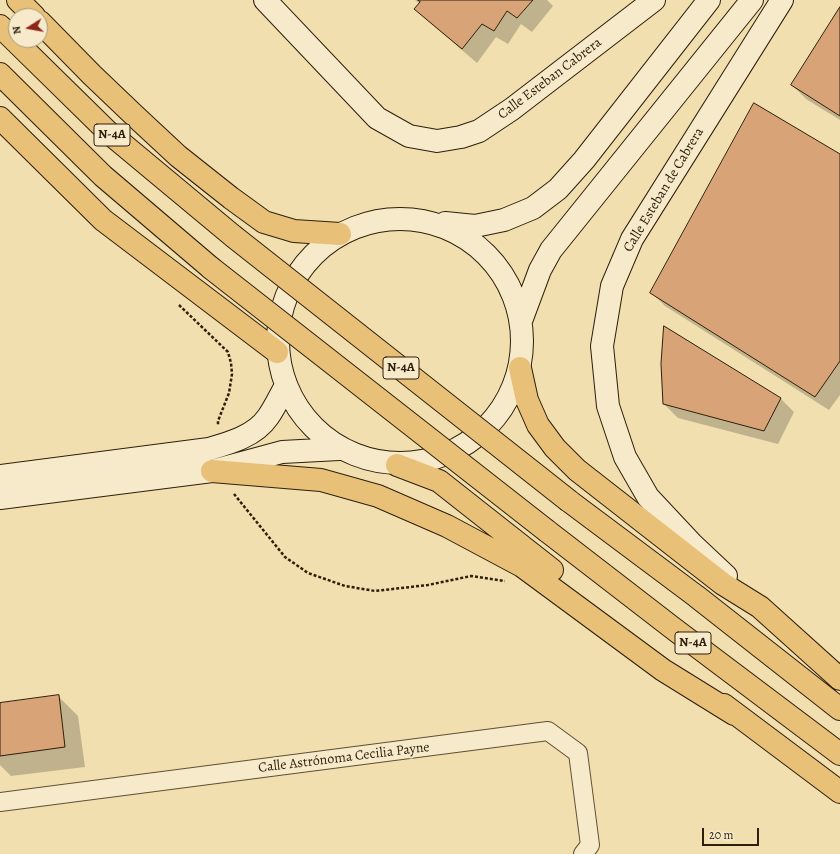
<!DOCTYPE html>
<meta charset="utf-8">
<style>
body{margin:0}
#map{position:relative;width:840px;height:854px;overflow:hidden;background:#f1dfaf;font-family:Alegreya,serif}
canvas{display:block}
.north{position:absolute;left:8px;top:8px;width:40px;height:40px;box-sizing:border-box;background:#f6eacb;border:1px solid #a6997e;border-radius:50%;rotate:259deg;font-size:11px;font-weight:700;line-height:16px;text-align:center;color:#2e1f0a}
.north::after{content:'';display:block;margin:auto;width:14px;height:18px;background:#8f2418;clip-path:polygon(50% 0,100% 100%,50% 72%,0 100%)}
.scale{position:absolute;left:702px;top:828px;width:57px;height:18px;box-sizing:border-box;border:2px solid #2e1f0a;border-top:0;padding-left:5px;font-size:12px;line-height:14px;white-space:nowrap;color:#2e1f0a;-webkit-text-stroke:3px #f6eacb;paint-order:stroke}
</style>
<div id="map">
<canvas width="840" height="854"></canvas>
<div class="north">N</div>
<div class="scale">20 m</div>
</div>
<script>
const ctx = document.querySelector('canvas').getContext('2d');
ctx.lineJoin = 'round';
function fillPath(path, color) { ctx.fillStyle = color; ctx.fill(path, 'evenodd'); }
function strokePath(path, color, width, dash) { ctx.strokeStyle = color; ctx.lineWidth = width; ctx.lineCap = dash ? 'butt' : 'round'; ctx.setLineDash(dash || []); ctx.stroke(path); }
function drawText(font, color, halo, rows, align = 'center') {
  ctx.font = font + ' Alegreya,serif'; ctx.lineWidth = 4; ctx.setLineDash([]); ctx.textBaseline = 'middle'; ctx.strokeStyle = halo; ctx.fillStyle = color; for (const [text, x, y, turn = 0] of rows) {
    ctx.save(); ctx.translate(x, y); ctx.rotate((+turn || 0) * Math.PI / 180); ctx.textAlign = isNaN(turn) ? turn : align; if (halo) ctx.strokeText(text, 0, 0); ctx.fillText(text, 0, 0); ctx.restore();
  }
}
const shadow = new Path2D(`
 M415,0H547L553,6L532,32L521,24L508,44L496,37L477,63L429,22L415,9L420,4Z
 M840,9V120L806,99L792,85Z
 M840,156V395L829,410L665,306L651,292Z
 M780,398L794,412L778,444L678,418L664,404Z
 M59,697L78,716L85,767L11,776L0,765V704Z`);
const building = new Path2D(`
 M418,0H533L517,18L507,11L494,31L482,24L462,49L414,9L420,2Z
 M840,7V116L791,85Z
 M754,103L840,154V361L815,397L650,293Z
 M664,326L781,398L764,431L663,404L661,364Z
 M59,695L65,747L0,756V703Z`);
const path = new Path2D(`
 M179,305L228,352L231,363L232,374L229,393L218,421V426
 M234,494L285,557L308,573L345,586L375,591L428,585L471,576L505,581`);
const street = new Path2D(`
 M0,802L548,731L578,753L590,845L583,854`);
const secondary = new Path2D(`
 M265,0L377,118L409,136L437,141L461,137L479,131L512,109L654,0
 M278 341a122 122 0 1 1 244 0a122 122 0 1 1-244 0Z
 M445,223L475,226L504,220L533,208L558,189L584,160L709,0
 M521,321L540,270L551,250L752,0
 M0,476L209,449C230,443 255,436 268,417C275,407 280,396 285,387
 M0,498L212,471L282,452L339,449
 M726,576L692,544L648,497L625,457L608,406L602,346L612,286L632,239L782,0`);
const primary = new Path2D(`
 M18,0L34,16
 M40,22L92,75L135,116L178,156L231,198L264,222L294,231L340,234
 M0,26L108,132L233,236
 M0,74L103,176L211,268
 M0,118L103,220L277,352
 M520,368L527,400L538,425L555,448L577,470L723,584L760,607L840,679
 M397,465L439,481L552,570
 M212,471L321,480L378,496L447,526L522,566L663,670L734,714
 M569,501L696,596L840,709
 M547,531L674,629L840,754
 M724,705L840,792`);
const primaryBridge = new Path2D(`
 M233,236L569,501
 M211,268L547,531`);
const shields = [
 [112,135,36],
 [401,368,36],
 [693,643,36]
];
const shieldNames = [
 ["N-4A",112,135],
 ["N-4A",401,368],
 ["N-4A",693,643]
];
const streetNames = [
 ["Calle Esteban Cabrera",550,79,-37],
 ["Calle Esteban de Cabrera",664,190,-59],
 ["Calle Astrónoma Cecilia Payne",344,758,-7]
];
fillPath(shadow, '#0003');
fillPath(building, '#d8a377');
strokePath(building, '#2e1f0a', 1);
strokePath(street, '#5f4f33', 20);
strokePath(secondary, '#2e1f0a', 24);
strokePath(primary, '#2e1f0a', 24);
strokePath(path, '#2e1f0a', 2.5, [3, 2]);
strokePath(street, '#f6eacb', 18);
strokePath(secondary, '#f6eacb', 22);
strokePath(primary, '#e8c078', 22);
strokePath(primaryBridge, '#2e1f0a', 24, []);
strokePath(primaryBridge, '#e8c078', 22);
for (const [x, y, w] of shields) { const box = new Path2D(); box.roundRect(x - w / 2, y - 11, w, 22, 3); ctx.fillStyle = '#f6eacb'; ctx.fill(box); strokePath(box, '#2e1f0a', 1); }
drawText('bold 13px', '#2e1f0a', null, shieldNames);
drawText('14px', '#2e1f0a', '#f6eacb', streetNames);
</script>
